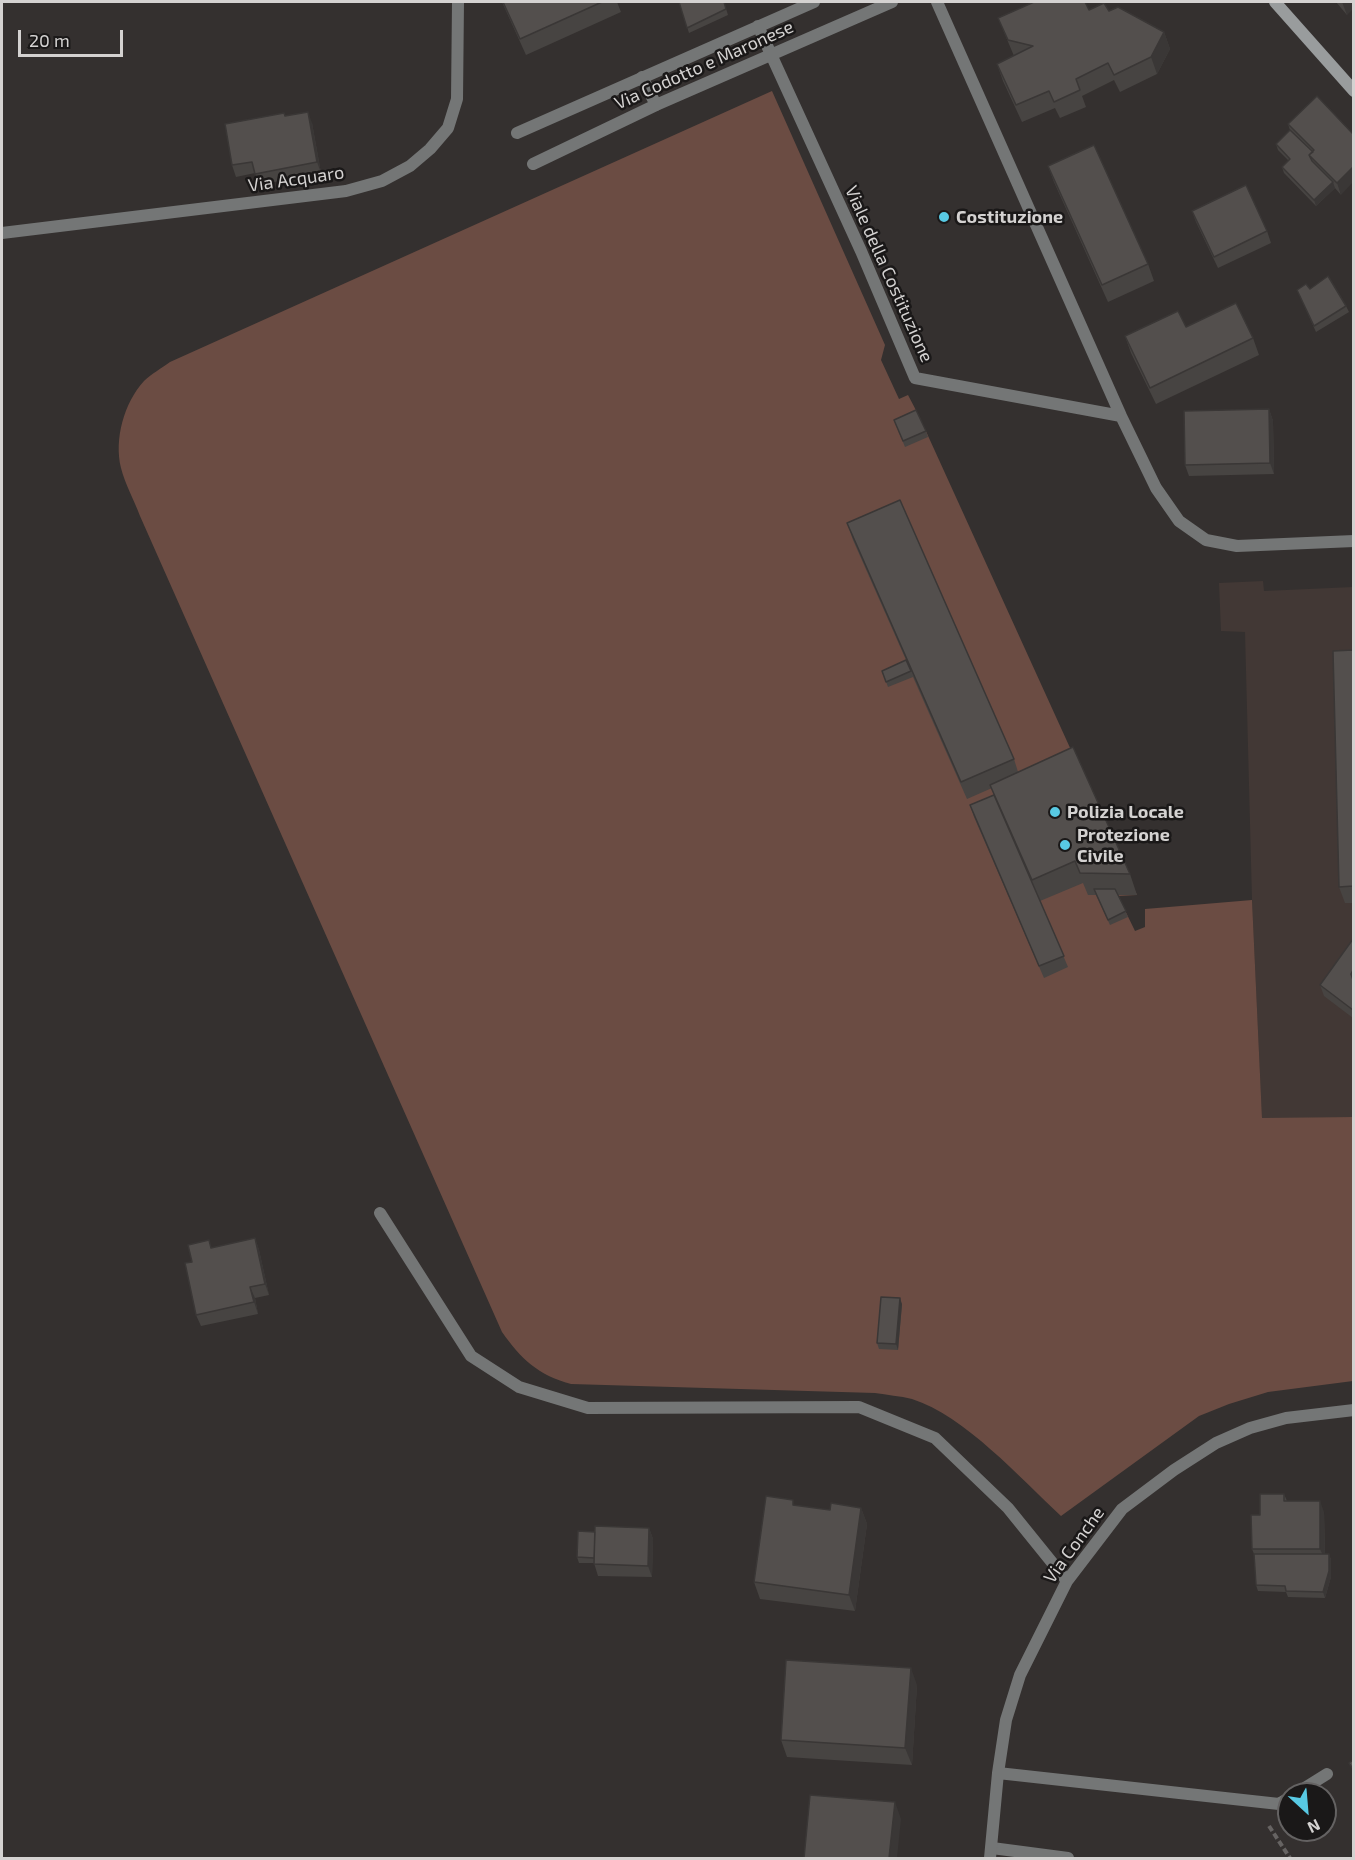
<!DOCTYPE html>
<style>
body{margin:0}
#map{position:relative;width:1355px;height:1860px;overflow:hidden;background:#34302f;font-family:"Exo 2",sans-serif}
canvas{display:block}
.frame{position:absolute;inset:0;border:3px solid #d4d2d1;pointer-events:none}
.north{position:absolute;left:1277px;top:1782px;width:60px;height:60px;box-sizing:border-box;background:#1a1818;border:2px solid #646262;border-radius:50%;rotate:154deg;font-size:16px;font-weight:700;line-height:24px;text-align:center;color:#d4d2d1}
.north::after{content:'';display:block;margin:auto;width:21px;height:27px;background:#58c9e3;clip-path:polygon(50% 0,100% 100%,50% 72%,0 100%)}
.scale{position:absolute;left:18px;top:30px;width:105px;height:27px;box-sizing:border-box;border:3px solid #d4d2d1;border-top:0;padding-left:8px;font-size:18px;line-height:21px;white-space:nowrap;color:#d4d2d1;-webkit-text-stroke:4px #1a1818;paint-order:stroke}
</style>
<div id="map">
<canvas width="1355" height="1860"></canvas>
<div class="frame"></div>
<div class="north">N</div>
<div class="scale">20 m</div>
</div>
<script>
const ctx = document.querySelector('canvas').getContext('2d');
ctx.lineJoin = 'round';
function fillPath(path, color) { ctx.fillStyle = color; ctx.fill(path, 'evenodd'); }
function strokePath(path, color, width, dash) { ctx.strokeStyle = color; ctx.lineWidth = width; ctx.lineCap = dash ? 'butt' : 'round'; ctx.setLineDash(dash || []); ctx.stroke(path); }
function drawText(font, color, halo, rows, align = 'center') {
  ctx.font = font + ' "Exo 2",sans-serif'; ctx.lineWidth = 5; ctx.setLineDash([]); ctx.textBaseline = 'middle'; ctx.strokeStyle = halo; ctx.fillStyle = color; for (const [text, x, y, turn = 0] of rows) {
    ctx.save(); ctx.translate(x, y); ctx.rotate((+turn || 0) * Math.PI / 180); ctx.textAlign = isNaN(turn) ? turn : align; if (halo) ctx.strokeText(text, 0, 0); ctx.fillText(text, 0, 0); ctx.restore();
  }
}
const built = new Path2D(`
 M1263,581L1264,591L1353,587V1117L1262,1119L1252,900L1245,632L1221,631L1219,583Z`);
const green = new Path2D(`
 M772,91L885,345L881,360L899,399L908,395L919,416L1137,895L1118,896L1135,931L1145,927V909L1252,900L1262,1118L1353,1117V1381L1268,1392L1229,1404L1199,1416L1061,1516C1020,1478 965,1416 912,1399C900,1396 887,1395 875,1393L571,1384C538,1375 521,1359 502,1332L140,516C134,500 125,484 121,468C114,439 124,403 144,381C151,374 162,368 170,362Z`);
const path = new Path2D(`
 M1269,1826L1290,1858`);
const lane = new Path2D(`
 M642,77L656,105
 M992,1848L1068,1858`);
const street = new Path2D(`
 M937,2L1121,416L1156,488L1179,521L1206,540L1237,546L1354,541
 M758,26L861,251L915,378L1121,416
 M517,133L814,2
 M533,164L656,105L892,2
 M2,233L346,191L382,181L410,166L430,149L448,128L457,99L458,2
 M380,1213L471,1356L519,1387L588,1408L859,1407L935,1438L1008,1508L1067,1581
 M998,1773L1279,1804L1289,1798
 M1295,1794L1327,1774
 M990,1858L998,1773L1006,1720L1020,1675L1067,1581L1122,1509L1174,1470L1216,1443L1250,1428L1286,1418L1354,1410`);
const secondary = new Path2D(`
 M1275,2L1354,91`);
const wall = new Path2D(`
 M502,2H617L621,12L526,55Z
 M679,2H724L728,15L689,33Z
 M1336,2H1353L1347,15Z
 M1089,10L1109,11L1164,32L1170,49L1157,74L1120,92L1114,80L1082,96L1086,107L1060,118L1055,108L1022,122L1003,81L997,64L1014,56L998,18Z
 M1317,96L1341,195L1335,188L1316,206L1284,173L1282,167L1289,161L1278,150L1276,144L1290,130L1288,124Z
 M285,116L312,123L321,173L259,185L255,173L236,177L232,165Z
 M1048,166L1148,264L1154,281L1108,302L1054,182Z
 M1192,211L1267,231L1271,243L1218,268L1196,222Z
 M1310,289L1346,306L1349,312L1316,332L1297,290Z
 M1125,336L1253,338L1259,355L1156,404L1131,353Z
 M1269,409L1273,421L1274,474L1189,476L1185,465Z
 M894,420L926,431L928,437L905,447Z
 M847,523L1014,759L1018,772L1130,874L1137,895H1118L1128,917L1110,925L1096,895H1088L1083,883L1040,901L1068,967L1044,978L974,817L970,805L994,795L992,788L967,799L913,677L888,687L882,671L906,660L853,540Z
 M1353,650V903H1345L1339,887Z
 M1353,939V1018L1324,996L1320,985Z
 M255,1238L259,1250L269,1295L255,1298L258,1314L201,1326L196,1315L192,1262L212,1248Z
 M902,1304L898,1350L879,1349L877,1343Z
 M1284,1494L1287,1501L1324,1512L1325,1554H1329L1331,1560V1577L1325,1598L1288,1597L1286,1592L1258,1591L1256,1585L1254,1554L1252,1549L1260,1515Z
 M795,1505L830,1510L861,1508L867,1524L855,1611L760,1599L754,1582Z
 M649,1528L653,1539L652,1577L598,1576L594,1563H579L577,1557L595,1532Z
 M917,1685L912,1765L787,1757L781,1740Z`);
const shadedWall = new Path2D(`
 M1342,2H1353V9L1347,15Z
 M1164,32L1170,49L1157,74L1151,57Z
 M308,112L312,123L321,173L317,162Z
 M1353,167V182L1341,195L1337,183Z
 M1333,182L1335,188L1316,206L1314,200Z
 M1269,409L1273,421L1274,474L1270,463Z
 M255,1238L259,1250L269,1295L265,1284Z
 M250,1287L255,1298L258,1314L254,1302Z
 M900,1298L902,1304L898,1350L896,1344Z
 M1320,1501L1324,1512L1325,1560L1320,1549Z
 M861,1508L867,1524L855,1611L849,1595Z
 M649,1528L653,1539L652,1577L648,1566Z
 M1329,1554L1331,1560V1577L1325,1598L1323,1592Z
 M911,1668L917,1685L912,1765L905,1748Z
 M895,1802L901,1819L897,1858H889Z`);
const building = new Path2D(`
 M503,2H602L520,39Z
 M679,2H724L726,9L687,28Z
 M1034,2H1085L1089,10L1104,3L1109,11L1118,7L1164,32L1151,57L1114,75L1108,63L1076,79L1080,90L1054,102L1049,91L1016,105L997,64L1033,46L1008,40L998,18Z
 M1317,96L1353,134V167L1337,183L1309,155L1314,150L1288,124Z
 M308,112L317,162L255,174L252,162L232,165L225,124L284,113L285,116Z
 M1290,130L1313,152L1309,155L1312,161L1333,182L1314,200L1282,167L1290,159L1276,144Z
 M1094,145L1148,264L1102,285L1048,166Z
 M1246,185L1267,231L1214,257L1192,211Z
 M1328,276L1346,306L1314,326L1297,290L1306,284L1310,289Z
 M1236,303L1253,338L1150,388L1125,336L1178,311L1186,327Z
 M1269,409L1270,463L1185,465L1184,411Z
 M916,410L926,431L903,441L894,420Z
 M900,500L1014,759L961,782L847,523Z
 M1353,650V886L1339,887L1333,651Z
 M906,660L911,671L886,682L882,671Z
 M1073,747L1130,874L1080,873L1075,861L1032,880L990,785Z
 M994,795L1064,956L1039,966L970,805Z
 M1094,889H1115L1126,911L1108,920Z
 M1353,939V970L1351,974L1353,980V1010L1320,985Z
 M255,1238L265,1284L250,1287L254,1302L196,1315L185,1263L192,1262L188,1245L209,1240L211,1248Z
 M881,1297L900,1298L896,1344L877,1343Z
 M1260,1494H1284V1501H1320V1549H1252L1251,1515H1260Z
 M766,1496L793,1500V1505L830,1510L831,1503L861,1508L849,1595L754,1582Z
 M595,1526L649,1528L648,1566L594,1564Z
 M578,1531L595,1532L594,1558L577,1557Z
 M1254,1554H1329V1571L1323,1592L1286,1591L1285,1586L1256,1585Z
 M786,1660L911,1668L905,1748L781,1740Z
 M1353,1760V1769L1349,1763Z
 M810,1795L895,1802L889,1858H804Z`);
const markers = [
 [944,217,6,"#58c9e3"],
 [1055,812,6,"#58c9e3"],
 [1065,845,6,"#58c9e3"]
];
const streetNames = [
 ["Via Codotto e Maronese",704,65,-24],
 ["Via Acquaro",296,179,-8],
 ["Viale della Costituzione",889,274,66],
 ["Via Conche",1074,1545,-54]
];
const poiNames = [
 ["Costituzione",956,217],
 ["Polizia Locale",1067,812],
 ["Protezione",1077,835],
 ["Civile",1077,856]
];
fillPath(built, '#423835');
fillPath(green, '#6b4c43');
strokePath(path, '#666362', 4, [6, 3]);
strokePath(lane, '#747676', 12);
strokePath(street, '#747676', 12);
strokePath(secondary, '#999c9d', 12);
fillPath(wall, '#474442');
fillPath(shadedWall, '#3a3736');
fillPath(building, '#534f4d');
strokePath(building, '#3a3736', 1.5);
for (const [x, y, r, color] of markers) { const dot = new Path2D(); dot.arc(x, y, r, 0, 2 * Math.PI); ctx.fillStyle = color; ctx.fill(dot); strokePath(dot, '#1a1818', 2); }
drawText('18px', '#d4d2d1', '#1a1818', streetNames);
drawText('bold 18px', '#d4d2d1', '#1a1818', poiNames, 'left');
</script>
